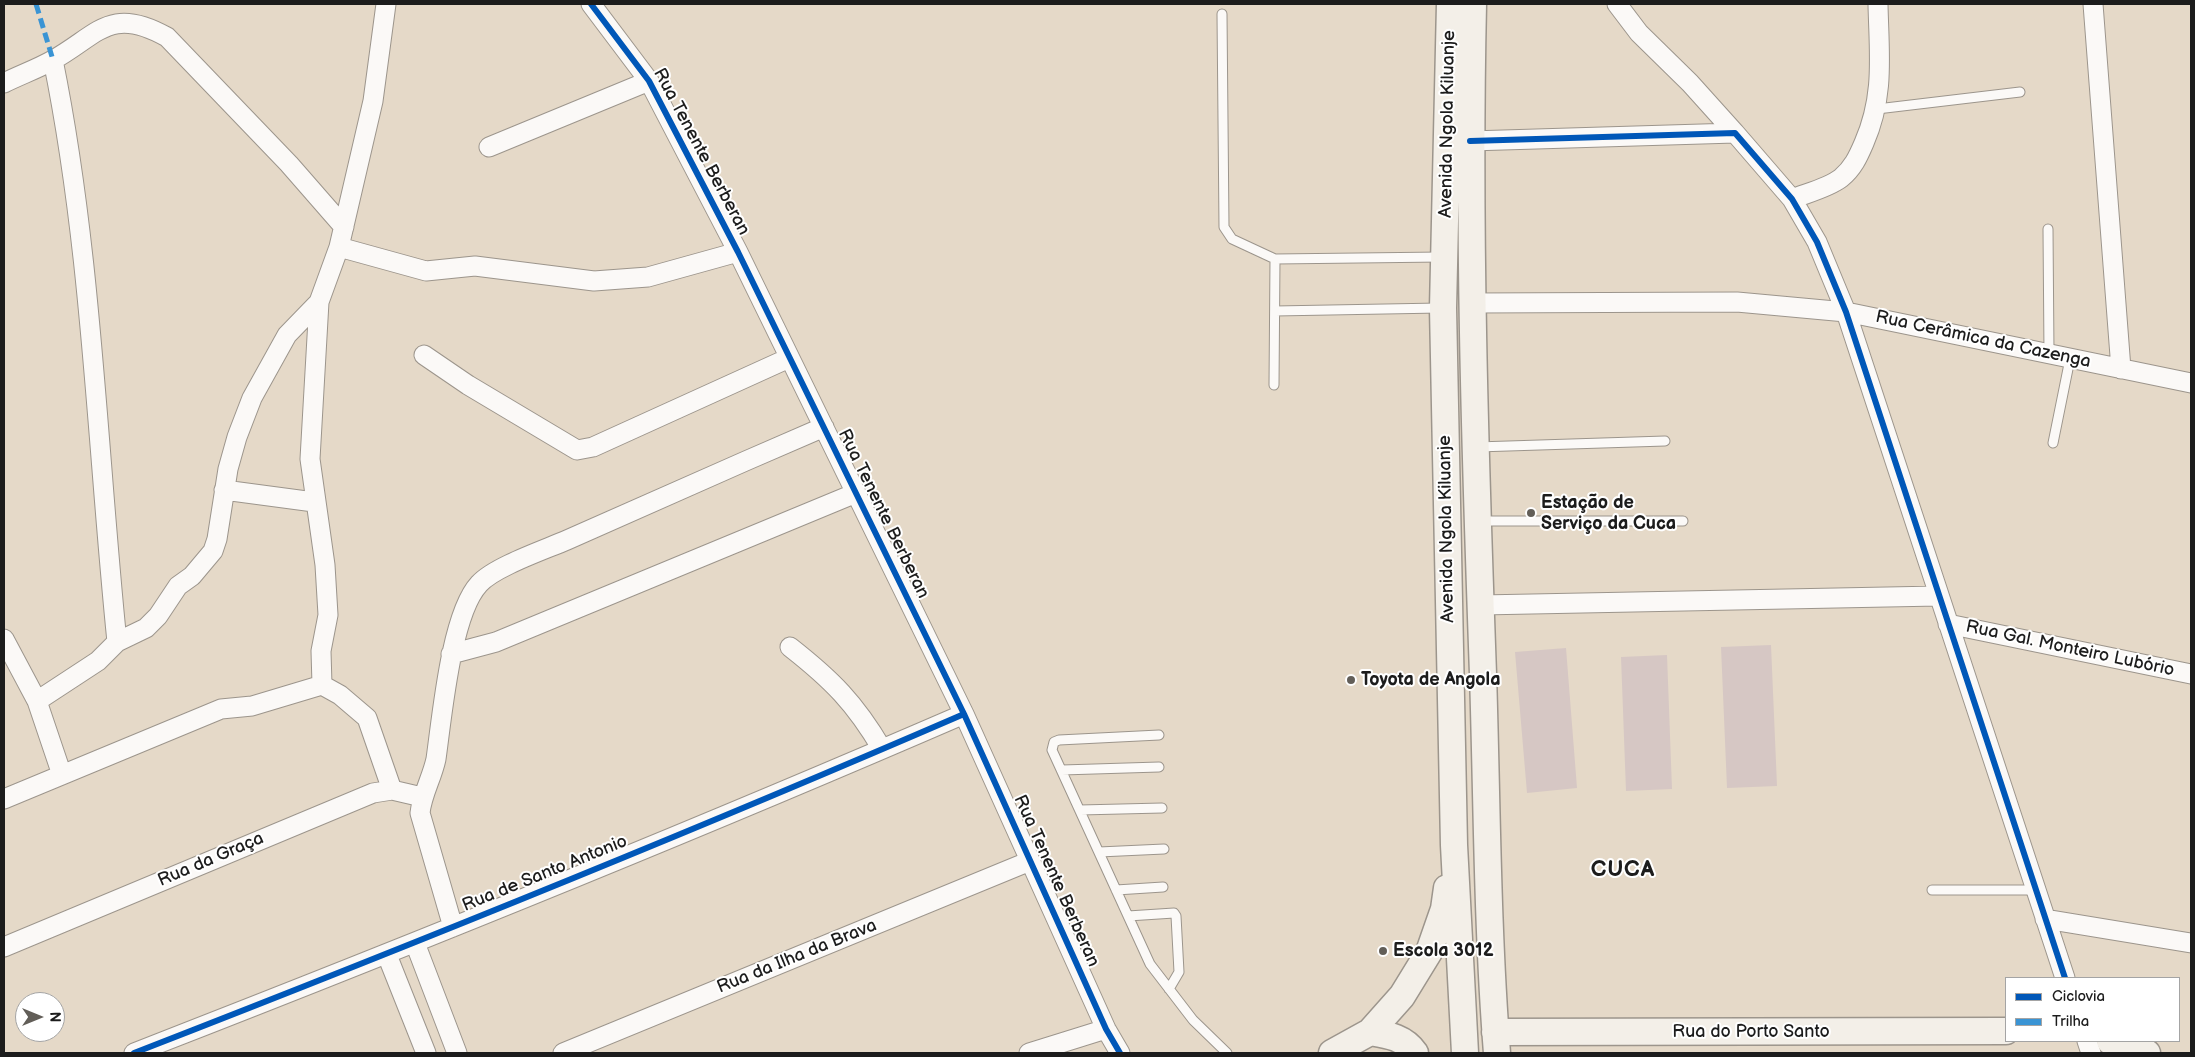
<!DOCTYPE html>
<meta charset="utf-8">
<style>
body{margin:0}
#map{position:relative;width:2195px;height:1057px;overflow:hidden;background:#e5d9c8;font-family:"Balsamiq Sans",sans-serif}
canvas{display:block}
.frame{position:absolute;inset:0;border:5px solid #1c1c1c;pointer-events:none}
.legend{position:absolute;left:2005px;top:977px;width:175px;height:65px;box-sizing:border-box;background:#fff;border:1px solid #a4a4a4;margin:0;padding:6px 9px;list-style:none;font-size:15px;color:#1c1c1c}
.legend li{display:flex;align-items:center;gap:10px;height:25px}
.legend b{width:25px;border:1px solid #a4a4a4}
.north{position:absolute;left:15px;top:992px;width:50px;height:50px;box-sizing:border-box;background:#fff;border:1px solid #a4a4a4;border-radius:50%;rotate:90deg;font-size:14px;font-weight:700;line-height:20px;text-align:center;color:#1c1c1c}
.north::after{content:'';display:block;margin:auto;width:18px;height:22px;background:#625e58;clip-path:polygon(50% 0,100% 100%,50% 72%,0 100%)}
</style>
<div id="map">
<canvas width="2195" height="1057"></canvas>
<div class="frame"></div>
<ul class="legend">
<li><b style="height:6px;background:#0057b8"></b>Ciclovia</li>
<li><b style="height:6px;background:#3a94d4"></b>Trilha</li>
</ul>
<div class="north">N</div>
</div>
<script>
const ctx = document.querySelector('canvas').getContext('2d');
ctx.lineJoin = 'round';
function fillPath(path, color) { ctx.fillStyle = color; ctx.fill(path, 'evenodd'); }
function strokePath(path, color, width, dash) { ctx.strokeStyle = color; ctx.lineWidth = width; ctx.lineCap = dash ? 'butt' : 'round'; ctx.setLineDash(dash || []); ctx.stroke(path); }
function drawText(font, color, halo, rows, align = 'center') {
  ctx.font = font + ' "Balsamiq Sans",sans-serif'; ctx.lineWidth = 4; ctx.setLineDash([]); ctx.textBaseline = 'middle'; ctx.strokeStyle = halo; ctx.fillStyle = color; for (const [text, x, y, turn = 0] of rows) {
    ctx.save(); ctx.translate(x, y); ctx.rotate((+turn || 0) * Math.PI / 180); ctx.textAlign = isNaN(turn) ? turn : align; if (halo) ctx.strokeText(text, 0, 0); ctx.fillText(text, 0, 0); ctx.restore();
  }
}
const building = new Path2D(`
 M1771,645L1777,786L1727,788L1721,647Z
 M1566,648L1577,788L1527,793L1515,652Z
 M1667,655L1672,789L1626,791L1621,657Z`);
const lane = new Path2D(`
 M1222,14L1224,227L1232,239L1275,259L1274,385
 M1877,109L2020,92
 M2048,229L2049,354
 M1275,259L1442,257
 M1275,311L1440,308
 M2053,443L2070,359
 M1477,447L1665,441
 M1479,521H1683
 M1159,735L1059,740L1054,742L1052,750L1150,964L1193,1020L1227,1053
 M1062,770L1159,767
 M1080,810L1162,808
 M1099,852L1164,849
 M1116,890L1163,887
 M1932,890H2036
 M1128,916L1174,913L1176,916L1179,972L1169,989`);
const street = new Path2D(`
 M591,4L649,81L738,252L964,714L1106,1029L1120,1053
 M1617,4L1639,33L1690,83L1735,133
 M2093,4L2121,369
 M53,60C92,252 97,447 117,642
 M4,83C20,75 37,69 53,60C98,35 110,5 167,37L289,164L344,227
 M1470,141L1735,133L1792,199L1817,242L1846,312L2065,978
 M489,147L649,81
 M1792,199C1807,193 1828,188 1841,178C1853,168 1858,157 1864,143C1885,95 1879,54 1878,4
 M339,247L426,271L475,266L594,281L648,277L738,252
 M319,302L310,459L325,565L328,615L321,651L322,685
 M1473,303L1737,302L1846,312L2191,383
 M424,355L468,385L577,450L593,447L789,358
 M224,490L314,502
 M1481,605L1938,596
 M1948,624L2191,674
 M4,639L37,701L62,775
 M790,647C832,680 855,703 882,749
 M451,654L496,642L856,493
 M37,701L98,661L117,642L146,628L158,616L178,586L192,576L213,551L217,539L228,469L237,437L252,398L287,335L319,302L339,247L373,101L386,4
 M4,799L221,709L252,706L322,685L340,695L367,718L392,790
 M2045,919L2191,943
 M453,927L420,813C422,794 432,778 436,759C442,717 451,614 479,584C494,567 544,550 567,540C652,502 738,464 824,427
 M415,943L457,1053
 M4,947L373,793L392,790L422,797
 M387,955L426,1053
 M2087,1041L2091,1053
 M134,1053C412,945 689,833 964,714
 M563,1053L1030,861
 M1029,1053L1106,1029`);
const secondary = new Path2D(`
 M1450,4L1443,308L1454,845L1465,1053
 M1473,4C1468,227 1475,451 1483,674C1487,800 1487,927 1497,1053
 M1370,1032C1388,1035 1404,1037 1415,1053
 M1495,1032L2006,1031
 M2110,1041L2147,1053
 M1332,1053L1370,1032L1402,996L1429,952L1444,909L1447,888`);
const quiet = new Path2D(`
 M36,4L53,60`);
const cycleway = new Path2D(`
 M591,4L649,81L738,252L964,714L1106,1029L1120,1053
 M1470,141L1735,133L1792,199L1817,242L1846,312L2065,978
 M134,1053C412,945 689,833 964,714`);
const markers = [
 [1531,513,5,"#625e58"],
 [1351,680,5,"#625e58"],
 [1383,951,5,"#625e58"]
];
const streetNames = [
 ["Avenida Ngola Kiluanje",1448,124,-89],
 ["Rua Tenente Berberan",701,152,62],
 ["Rua Cerâmica da Cazenga",1983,340,12],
 ["Rua Tenente Berberan",883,514,64],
 ["Avenida Ngola Kiluanje",1447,529,-91],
 ["Rua Gal. Monteiro Lubório",2070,649,12],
 ["Rua da Graça",211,860,-23],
 ["Rua de Santo Antonio",545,874,-22],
 ["Rua Tenente Berberan",1056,881,66],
 ["Rua da Ilha da Brava",797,957,-22],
 ["Rua do Porto Santo",1751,1032]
];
const poiNames = [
 ["Estação de",1541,503],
 ["Serviço da Cuca",1541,524],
 ["Toyota de Angola",1361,680],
 ["Escola 3012",1393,951]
];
const districtNames = [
 ["CUCA",1623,870]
];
fillPath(building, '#d6c7c4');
strokePath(lane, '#9c958c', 11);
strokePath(street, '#9c958c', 21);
strokePath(secondary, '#9c958c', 29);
strokePath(lane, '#fbf9f7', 9);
strokePath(street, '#fbf9f7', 19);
strokePath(secondary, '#f3efe8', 26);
strokePath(quiet, '#3a94d4', 5, [10, 5]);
strokePath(cycleway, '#0057b8', 6);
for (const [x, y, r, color] of markers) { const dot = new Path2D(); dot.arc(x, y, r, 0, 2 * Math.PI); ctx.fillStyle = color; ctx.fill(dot); strokePath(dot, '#fff', 2); }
drawText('18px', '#1c1c1c', '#fff', streetNames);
drawText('bold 18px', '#1c1c1c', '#fff', poiNames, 'left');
ctx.letterSpacing = '1px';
drawText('bold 22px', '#1c1c1c', '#fff', districtNames);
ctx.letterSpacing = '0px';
</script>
